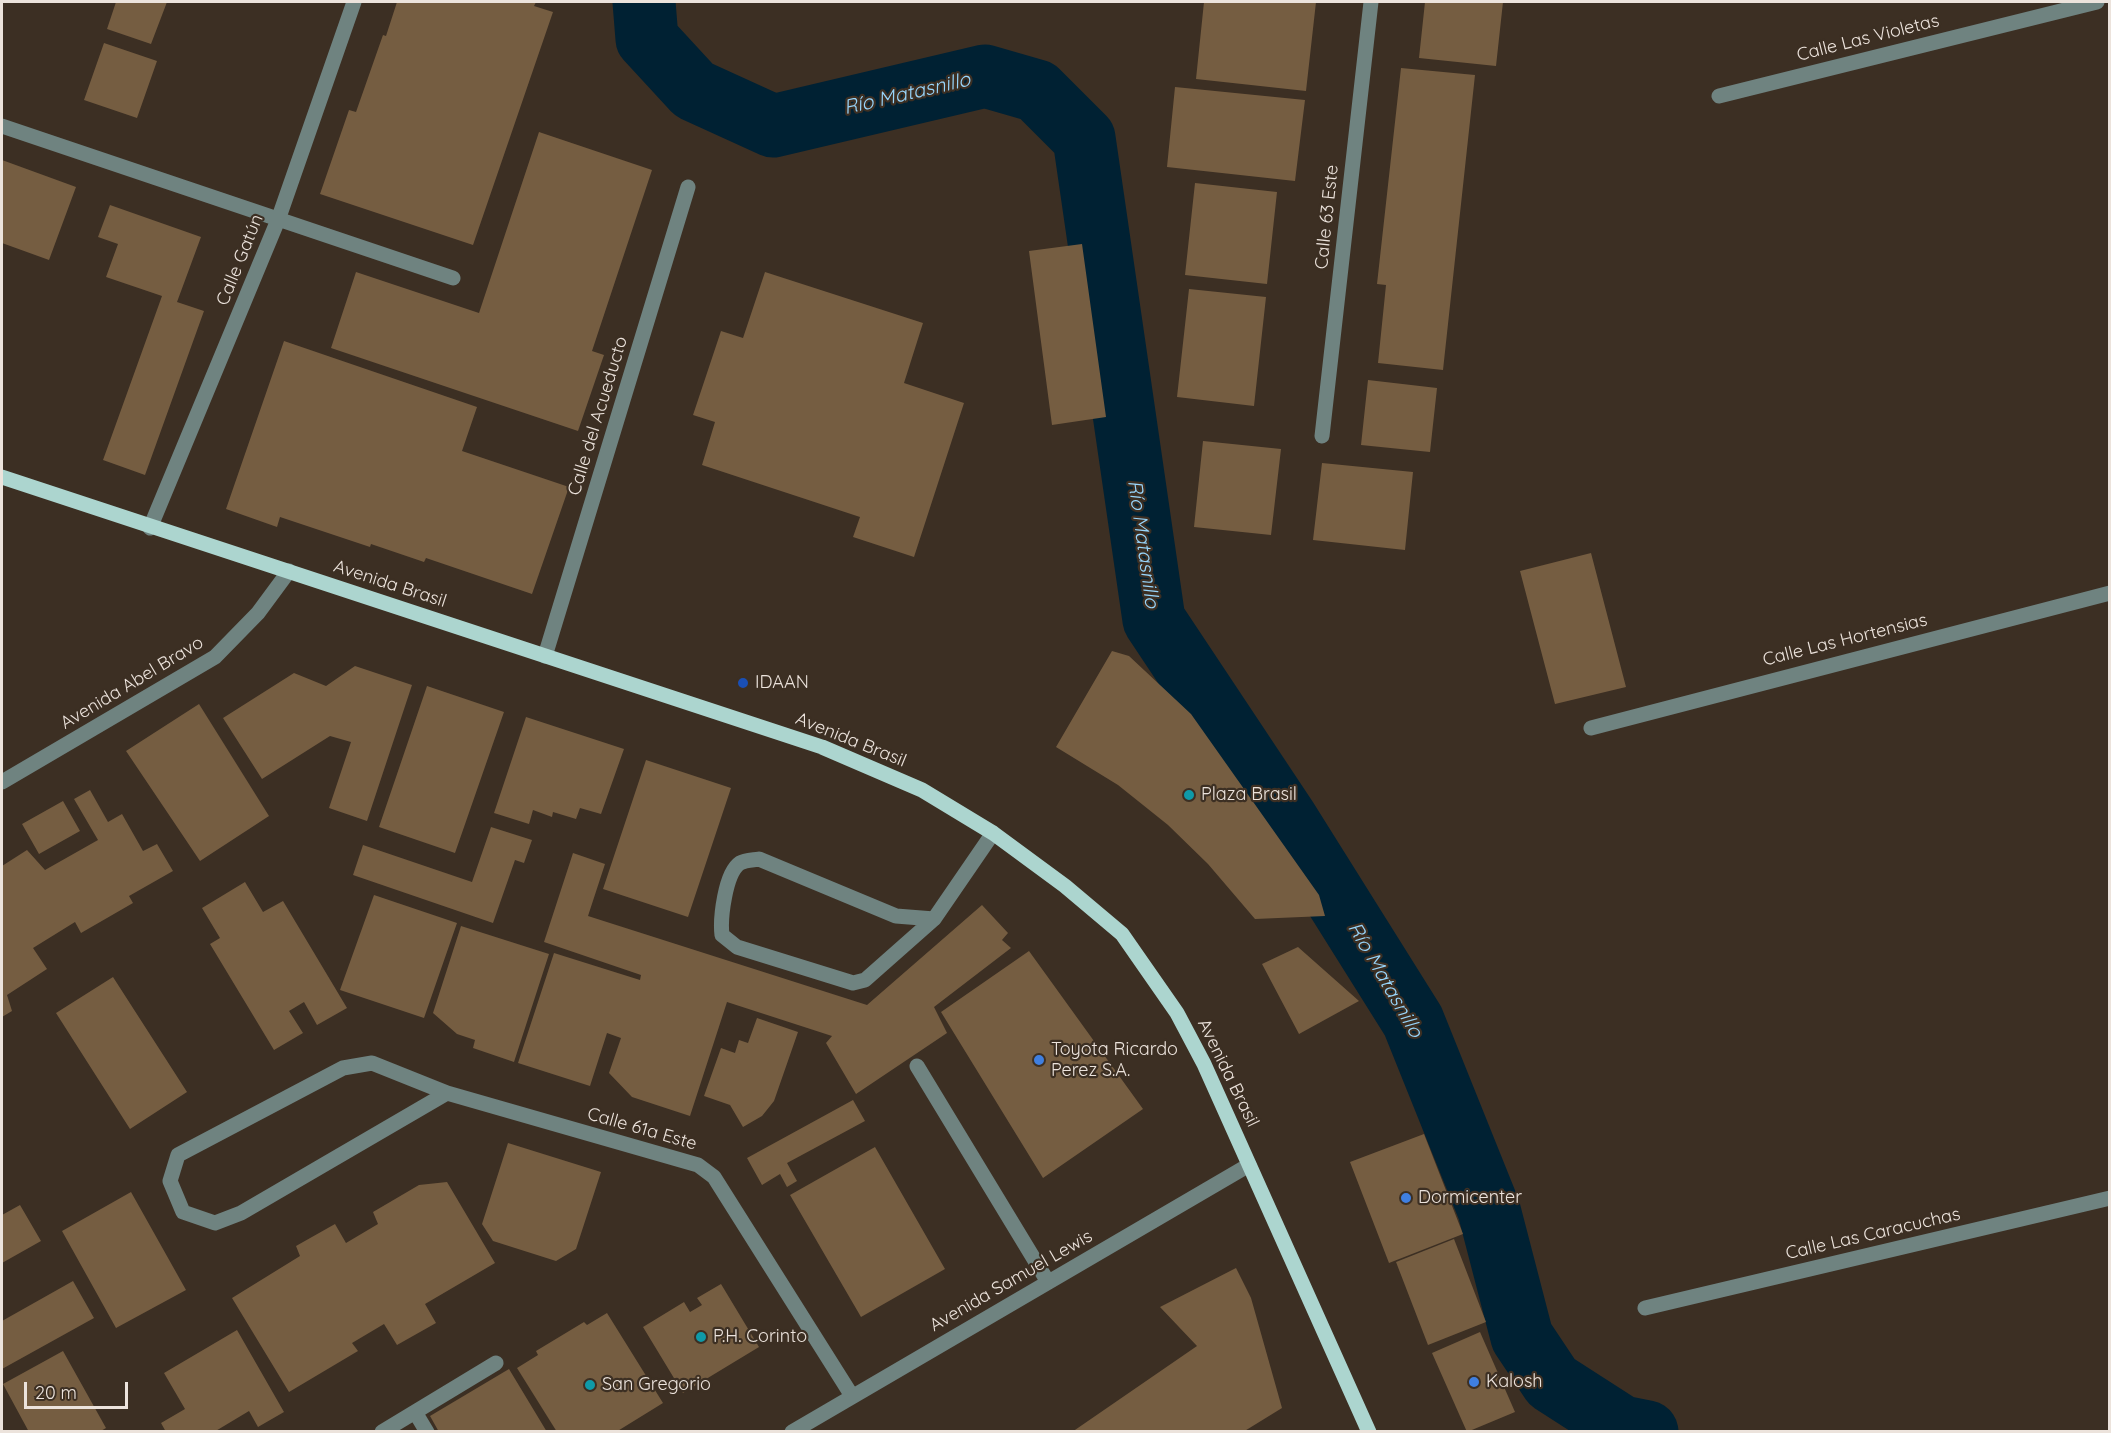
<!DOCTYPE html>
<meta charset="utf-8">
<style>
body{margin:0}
#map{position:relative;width:2111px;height:1433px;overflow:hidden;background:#3c2f23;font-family:Quicksand,sans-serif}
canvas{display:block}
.frame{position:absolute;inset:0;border:3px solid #ece3dc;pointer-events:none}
.scale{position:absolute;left:24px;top:1382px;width:104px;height:27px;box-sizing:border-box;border:3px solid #ece3dc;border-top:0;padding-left:8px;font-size:18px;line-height:21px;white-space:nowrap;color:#ece3dc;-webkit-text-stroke:4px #3c2f23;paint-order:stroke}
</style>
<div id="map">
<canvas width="2111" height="1433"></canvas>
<div class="frame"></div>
<div class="scale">20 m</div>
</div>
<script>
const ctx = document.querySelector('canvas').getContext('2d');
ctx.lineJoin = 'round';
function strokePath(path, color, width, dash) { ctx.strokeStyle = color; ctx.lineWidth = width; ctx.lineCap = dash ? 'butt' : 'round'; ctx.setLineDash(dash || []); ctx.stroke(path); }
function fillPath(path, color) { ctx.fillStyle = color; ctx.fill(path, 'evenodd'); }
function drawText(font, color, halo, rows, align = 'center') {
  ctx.font = font + ' Quicksand,sans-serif'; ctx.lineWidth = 4.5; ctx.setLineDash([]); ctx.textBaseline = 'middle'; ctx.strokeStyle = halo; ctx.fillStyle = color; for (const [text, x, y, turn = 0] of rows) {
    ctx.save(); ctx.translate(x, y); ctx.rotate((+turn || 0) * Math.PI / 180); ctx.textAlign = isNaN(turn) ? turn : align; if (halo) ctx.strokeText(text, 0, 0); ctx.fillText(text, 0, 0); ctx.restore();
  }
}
const river = new Path2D(`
 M644,2L647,39L694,90L773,126L985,76L1037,91L1084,138L1154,620L1287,820L1413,1021L1489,1210L1522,1337L1552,1382L1622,1427L1647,1432`);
const building = new Path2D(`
 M116,2H167L151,44L107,29Z
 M397,2H536L534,6L553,12L473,245L320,194L349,110L356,112L383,35L386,36Z
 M1204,2H1316L1306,91L1196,79Z
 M1425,2H1503L1496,66L1419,58Z
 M104,43L157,61L137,118L84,100Z
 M1401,68L1475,75L1443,370L1378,363L1386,285L1377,284Z
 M1175,87L1305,100L1295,181L1167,167Z
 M539,132L652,170L592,351L604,355L578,431L331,348L356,272L479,313Z
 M2,160L76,187L49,260L2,243Z
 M1195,183L1277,192L1267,284L1185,275Z
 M110,205L201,237L177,302L204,311L145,475L103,460L162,296L106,277L118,244L98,237Z
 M1082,244L1106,417L1052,425L1029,251Z
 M765,272L923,323L904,383L964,403L914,557L853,537L860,517L702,465L715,422L693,415L721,331L743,338Z
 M1189,289L1266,297L1254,406L1177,397Z
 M284,341L477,407L462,451L569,487L532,594L426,558L424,562L371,544L370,547L280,517L277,527L226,509Z
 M1368,380L1437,388L1430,452L1361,445Z
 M1203,441L1281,449L1271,535L1194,527Z
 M1322,463L1413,472L1405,550L1313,540Z
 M1591,553L1626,687L1555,704L1520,571Z
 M1112,651L1129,656L1191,714L1319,895L1325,916L1255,919L1208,864L1168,825L1118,785L1056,747Z
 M355,666L412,685L367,821L329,808L351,742L330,736L262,779L223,718L294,673L326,686Z
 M427,686L504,712L455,853L379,827Z
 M199,704L269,816L200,861L126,751Z
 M526,717L624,749L601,814L580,808L576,819L553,812L552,817L533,810L529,824L494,813Z
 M646,760L731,788L688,917L603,889Z
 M90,790L108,822L122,814L143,851L157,844L173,871L129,896L133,903L81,933L75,922L33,948L47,969L7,995L12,1011L2,1017V866L27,850L45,870L98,840L74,799Z
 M63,801L80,831L39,854L22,824Z
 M491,827L532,840L524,863L515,860L493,923L353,875L363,845L472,882Z
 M573,853L605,864L588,916L867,1005L982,905L1008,933L1002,940L1011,948L934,1007L947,1033L856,1094L826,1043L832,1036L727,1002L690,1116L632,1097L609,1073L621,1038L607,1033L590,1086L518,1063L554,953L640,980L641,975L544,942Z
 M245,882L263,912L283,901L347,1008L317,1025L304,1002L289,1011L303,1033L274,1050L210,944L220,938L202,908Z
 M374,895L457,923L424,1018L340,990Z
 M461,926L549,954L514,1062L473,1048L475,1040L457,1034L433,1013Z
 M1298,947L1359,1001L1299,1034L1262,964Z
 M1029,951L1143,1109L1043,1178L941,1012Z
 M113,977L187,1092L130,1129L56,1013Z
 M757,1018L798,1032L774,1101L762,1116L743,1127L730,1105L704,1096L721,1048L735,1053L739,1040L748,1043Z
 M853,1100L865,1121L787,1163L797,1181L787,1187L780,1174L762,1185L747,1158Z
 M1424,1134L1463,1234L1389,1263L1350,1162Z
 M508,1143L601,1172L576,1249L556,1261L493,1241L482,1224Z
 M875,1147L945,1269L861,1317L790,1195Z
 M447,1182L495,1263L425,1304L436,1323L397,1345L384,1324L352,1343L358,1351L289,1392L232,1298L300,1256L296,1246L335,1224L346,1243L378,1224L373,1212L419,1185Z
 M131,1192L186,1290L116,1328L62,1231Z
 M20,1205L41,1241L2,1263V1215Z
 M1454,1239L1486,1322L1428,1345L1396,1262Z
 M1236,1268L1251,1298L1282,1408L1243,1432H1072L1197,1346L1160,1307Z
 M73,1281L94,1318L2,1369V1321Z
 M721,1284L759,1347L683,1393L643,1327L684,1302L690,1312L702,1305L697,1298Z
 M607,1313L663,1403L616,1432H557L517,1368L538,1355L536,1351L584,1322L587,1325Z
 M237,1330L284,1412L258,1427L249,1411L214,1432H166L161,1423L185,1409L164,1373Z
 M1480,1332L1515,1412L1467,1432L1432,1353Z
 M63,1351L106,1428L99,1432H29L3,1384Z
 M509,1369L547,1432H439L430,1416Z`);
const minor = new Path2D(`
 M1719,96L2097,2
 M2,126L453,278
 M1322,436L1371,2
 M150,528L278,220L354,2
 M545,656L688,187
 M1591,728L2110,593
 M2,782L215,657L258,613L289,571
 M934,919L896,916L759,859C754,860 745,860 740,863C725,873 720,919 722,935L737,947L853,983L865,980L934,919L993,833
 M917,1066L1048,1282
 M447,1093L241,1213L215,1223L183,1212L170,1181L178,1155L343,1068L372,1063L447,1093L698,1165L714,1177L852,1396
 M1645,1308L2110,1198
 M415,1412L427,1432
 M382,1432L496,1363
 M792,1432L1249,1165`);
const major = new Path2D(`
 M2,477L822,747L922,790L993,833L1065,886L1122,934L1177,1013L1204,1064L1369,1432`);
const markers = [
 [743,683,6,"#1a4fb4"],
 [1189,795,6,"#0f9aa8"],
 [1039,1060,6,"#3f7fe0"],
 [1406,1198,6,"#3f7fe0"],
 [701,1337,6,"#0f9aa8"],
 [1474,1382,6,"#3f7fe0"],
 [590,1385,6,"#0f9aa8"]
];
const streetNames = [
 ["Calle Las Violetas",1868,38,-14],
 ["Calle 63 Este",1327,217,-84],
 ["Calle Gatún",240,260,-68],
 ["Calle del Acueducto",598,416,-73],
 ["Avenida Brasil",390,584,18],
 ["Calle Las Hortensias",1845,640,-14],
 ["Avenida Abel Bravo",132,683,-31],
 ["Avenida Brasil",851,740,22],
 ["Avenida Brasil",1228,1073,64],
 ["Calle 61a Este",642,1129,16],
 ["Calle Las Caracuchas",1873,1234,-13],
 ["Avenida Samuel Lewis",1011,1281,-30]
];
const poiNames = [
 ["IDAAN",755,683],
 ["Plaza Brasil",1201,795],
 ["Toyota Ricardo",1051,1050],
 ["Perez S.A.",1051,1071],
 ["Dormicenter",1418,1198],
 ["P.H. Corinto",713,1337],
 ["Kalosh",1486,1382],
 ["San Gregorio",602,1385]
];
const waterNames = [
 ["Río Matasnillo",907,94,-13],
 ["Río Matasnillo",1143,544,82],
 ["Río Matasnillo",1385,980,60]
];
strokePath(river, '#002133', 63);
fillPath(building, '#755d41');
strokePath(minor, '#6f8380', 15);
strokePath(major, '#acd5cf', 15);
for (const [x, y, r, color] of markers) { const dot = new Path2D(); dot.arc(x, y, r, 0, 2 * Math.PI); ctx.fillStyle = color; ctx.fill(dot); strokePath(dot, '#3c2f23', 2); }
drawText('18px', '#ece3dc', '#3c2f23', streetNames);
drawText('18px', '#ece3dc', '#3c2f23', poiNames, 'left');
drawText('italic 20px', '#98d6fc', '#3c2f23', waterNames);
</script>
